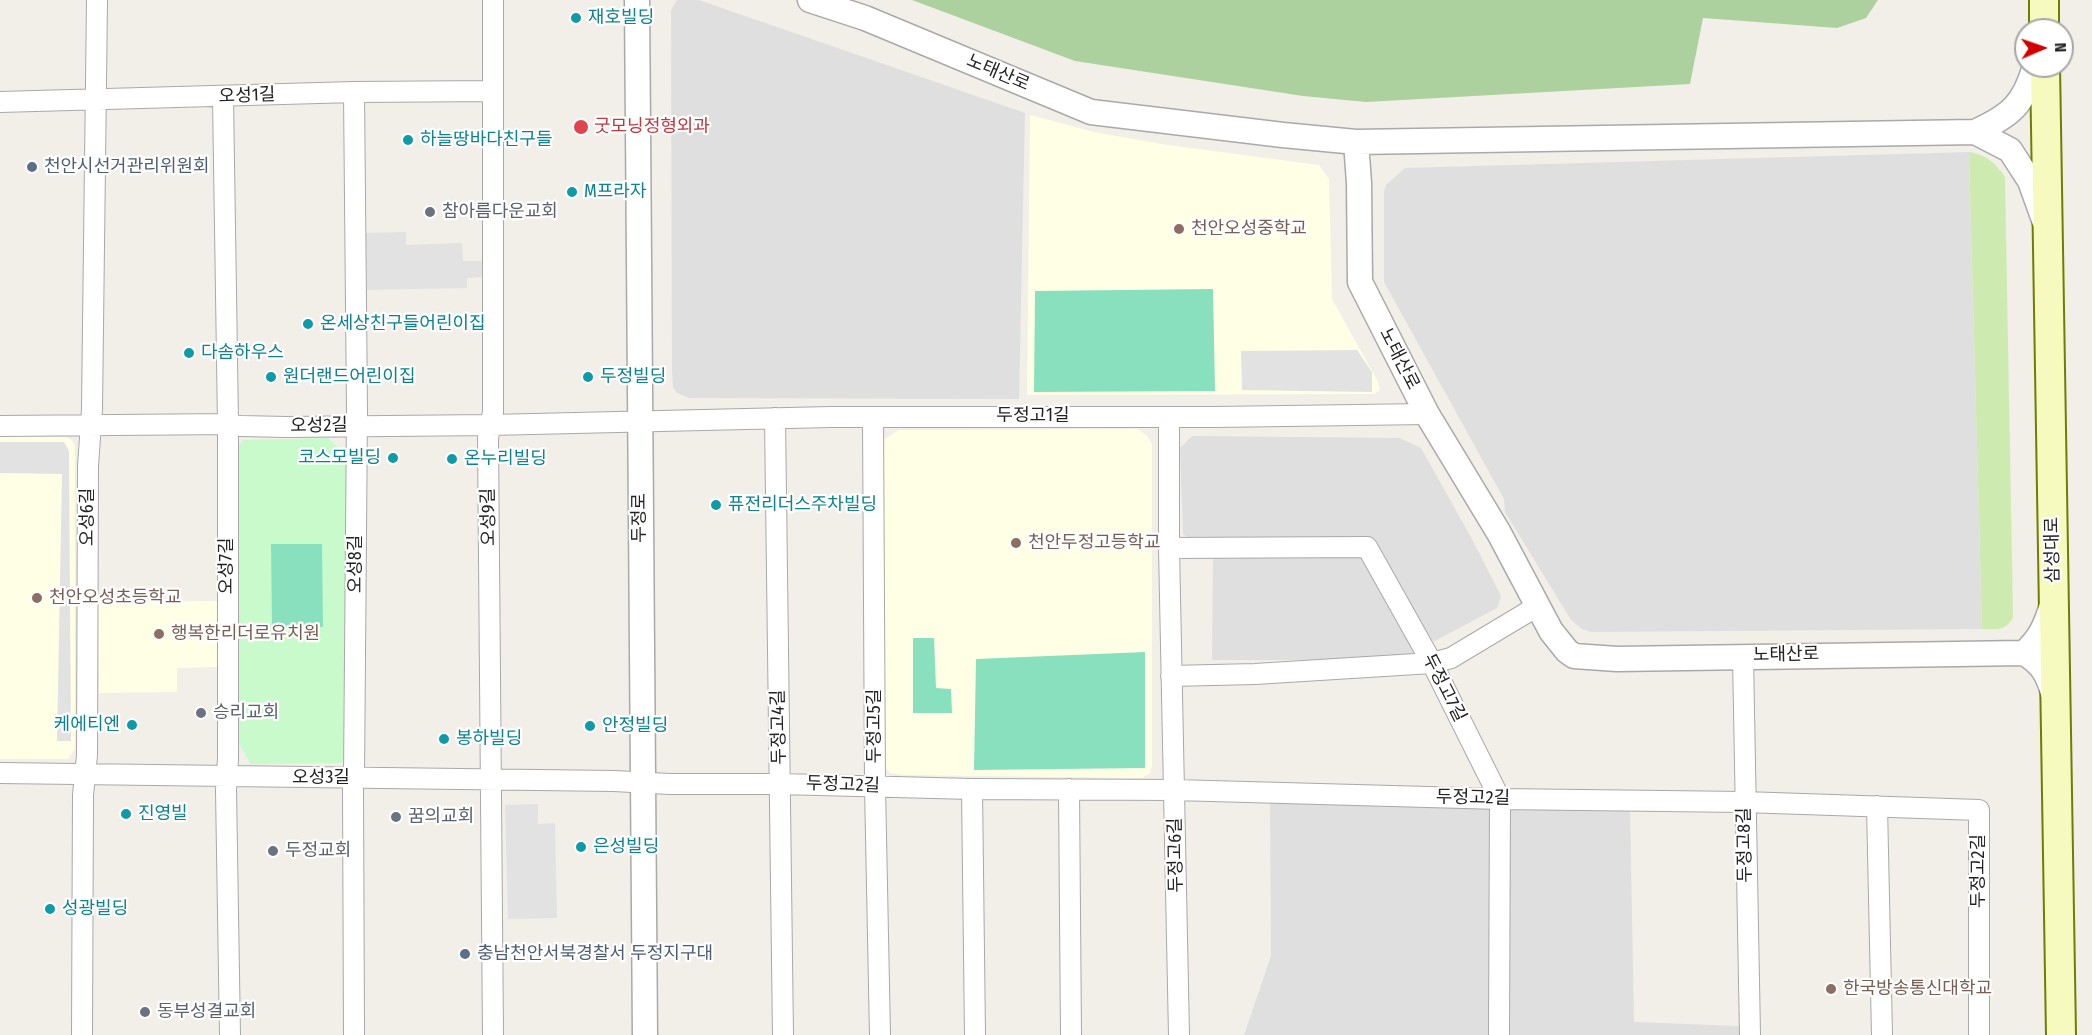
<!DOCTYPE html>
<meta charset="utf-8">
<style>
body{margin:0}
#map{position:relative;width:2092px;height:1035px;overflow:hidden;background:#f2efe9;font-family:"Fira Sans Condensed",sans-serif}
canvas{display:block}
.north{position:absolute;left:2014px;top:18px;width:60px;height:60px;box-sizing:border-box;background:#fff;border:2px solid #a7a7a7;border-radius:50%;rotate:88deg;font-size:16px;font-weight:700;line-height:24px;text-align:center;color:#222}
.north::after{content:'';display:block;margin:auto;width:21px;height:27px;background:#d40000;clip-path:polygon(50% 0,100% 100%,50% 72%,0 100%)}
</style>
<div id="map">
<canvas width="2092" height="1035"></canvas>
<div class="north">N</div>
</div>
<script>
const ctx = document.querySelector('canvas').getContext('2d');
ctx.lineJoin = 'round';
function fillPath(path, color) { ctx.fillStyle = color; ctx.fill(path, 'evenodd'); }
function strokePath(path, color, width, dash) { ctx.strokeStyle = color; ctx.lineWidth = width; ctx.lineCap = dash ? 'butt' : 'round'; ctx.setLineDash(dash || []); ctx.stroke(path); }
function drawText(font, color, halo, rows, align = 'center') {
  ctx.font = font + ' "Fira Sans Condensed","Noto Sans KR",sans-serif'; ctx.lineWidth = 4.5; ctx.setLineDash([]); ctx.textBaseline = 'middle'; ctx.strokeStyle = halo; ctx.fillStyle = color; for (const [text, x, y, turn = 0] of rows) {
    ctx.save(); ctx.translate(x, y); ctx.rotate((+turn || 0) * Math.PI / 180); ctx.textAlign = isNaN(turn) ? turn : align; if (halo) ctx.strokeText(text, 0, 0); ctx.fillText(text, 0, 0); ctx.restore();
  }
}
const residential = new Path2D(`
 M677,0H699L1025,113L1019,399L689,398L677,393L673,387L672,371L671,10Z
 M1969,152L1982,629L1591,632L1582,629L1571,620L1505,512L1504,499L1384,282V192L1386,185L1405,168Z
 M1192,436L1400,438L1421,448L1472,539L1501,596L1497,608L1435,641L1424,639L1370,541L1189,540L1183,534L1180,448Z
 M1361,555L1415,652L1401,660H1212L1213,557Z
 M1270,797L1486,803L1494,810L1493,1035H1244L1271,956Z
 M1630,806L1634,1022L1739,1026V1035H1505L1506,808Z`);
const education = new Path2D(`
 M1030,115L1094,132L1161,144L1319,165L1329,179L1332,299L1377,380L1380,390L1374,394L1027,395Z
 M1138,429L1147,436L1152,444V765L1150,773L1142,778L904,775L891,773L881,765L878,448L885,439L899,430Z
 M0,437H66L72,440L75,446V749L68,759H0Z
 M218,601V667L177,668V692L99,693L98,602Z`);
const grass = new Path2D(`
 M1969,152C1986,155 1995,162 2005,177L2013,618C2004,632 1997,629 1982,629Z`);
const forest = new Path2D(`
 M912,0H1878L1866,18L1837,28L1703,18L1690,84L1366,102L1303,96L1075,61Z`);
const park = new Path2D(`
 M328,438L346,455V758L341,763L251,764L239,744L236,448L243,440Z`);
const pitch = new Path2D(`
 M1213,289L1215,391L1034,392L1035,291Z
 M322,544L323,627H272L271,544Z
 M913,638H934L936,688L951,689L952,713H913Z
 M1145,652V768L974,770L976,659Z`);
const parking = new Path2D(`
 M406,232V245L462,243L463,261H482V277L467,278V288L367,290L366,233Z
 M1357,350L1372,372V392L1242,390L1241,351Z
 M0,442H64L69,451L71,741H57L62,474L0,473Z
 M538,804V824L555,823L557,918L508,919L505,805Z`);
const minor = new Path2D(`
 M493,0V412L488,438L493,1035
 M223,97L228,424V759L226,790L230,1035
 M0,102L354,92L493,91
 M873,417L875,786L880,1035
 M775,418L783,1035
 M1169,418V548L1179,1035
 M0,426L228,424L240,426L286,427L490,425L831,417H1215L1427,414
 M1169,548L1367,547L1432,663L1500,799L1499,1035
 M1743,656L1750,1035
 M1171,676L1255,674L1432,663L1451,658L1536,607
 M0,773C204,777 409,778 614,781L670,784H780L972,789L1175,790L1500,799L1744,802L1979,810V1035
 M972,789L975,1035
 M1069,789L1071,1035
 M1877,806L1882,1035
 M82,1035L83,795L87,755L88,466L92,409L97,0
 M354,1035L353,787L354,778L357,411L354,92`);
const tertiary = new Path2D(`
 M637,0L645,1035
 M810,0L865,18L1091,112L1283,135L1356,142L1975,132C2010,116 2024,105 2035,66
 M1975,132L2010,150L2030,181L2044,220
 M1356,142L1359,183L1360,282L1427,414L1499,533L1551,631L1567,651L1574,656L1617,659L2024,653C2043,664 2048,675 2054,696
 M2024,653C2040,639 2046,625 2052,605`);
const secondary = new Path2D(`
 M2044,0V30
 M2045,66L2061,1035`);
const markers = [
 [576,18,6,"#0f9aa8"],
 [581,127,8,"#e0444e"],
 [408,140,6,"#0f9aa8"],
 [32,167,6,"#5c6f8a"],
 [572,192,6,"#0f9aa8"],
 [430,212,6,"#6b7280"],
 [1179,229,6,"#8d6e63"],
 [308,324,6,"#0f9aa8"],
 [189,353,6,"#0f9aa8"],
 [271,377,6,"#0f9aa8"],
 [588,377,6,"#0f9aa8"],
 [393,458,6,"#0f9aa8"],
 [452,459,6,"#0f9aa8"],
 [716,505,6,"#0f9aa8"],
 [1016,543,6,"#8d6e63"],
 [37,598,6,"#8d6e63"],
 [159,634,6,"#8d6e63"],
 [201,713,6,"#6b7280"],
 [132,725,6,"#0f9aa8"],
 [590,726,6,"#0f9aa8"],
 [444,739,6,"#0f9aa8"],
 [126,814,6,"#0f9aa8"],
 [396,817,6,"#6b7280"],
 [581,847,6,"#0f9aa8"],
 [273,851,6,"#6b7280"],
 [50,909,6,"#0f9aa8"],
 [465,954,6,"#5c6f8a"],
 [1831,989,6,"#8d6e63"],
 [145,1012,6,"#6b7280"]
];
const cultureNames = [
 ["재호빌딩",588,18],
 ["하늘땅바다친구들",420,140],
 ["M프라자",584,192],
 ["온세상친구들어린이집",320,324],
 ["다솜하우스",201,353],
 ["원더랜드어린이집",283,377],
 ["두정빌딩",600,377],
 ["코스모빌딩",381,458,"right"],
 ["온누리빌딩",464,459],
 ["퓨전리더스주차빌딩",728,505],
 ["케에티엔",120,725,"right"],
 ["안정빌딩",602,726],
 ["봉하빌딩",456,739],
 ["진영빌",138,814],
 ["은성빌딩",593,847],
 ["성광빌딩",62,909]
];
const streetNames = [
 ["노태산로",998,73,23],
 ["오성1길",247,96,-2],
 ["노태산로",1399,359,63],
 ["두정고1길",1033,416],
 ["오성2길",319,426,-1],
 ["오성6길",88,517,-90],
 ["오성9길",489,517,-91],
 ["두정로",640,518,-90],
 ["삼성대로",2053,550,-91],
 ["오성8길",356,564,-90],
 ["오성7길",227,566,-90],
 ["노태산로",1786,655,-1],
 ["두정고7길",1444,688,63],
 ["두정고5길",875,726,-90],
 ["두정고4길",779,727,-91],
 ["오성3길",321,778],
 ["두정고2길",843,785,2],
 ["두정고2길",1473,798,1],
 ["두정고8길",1745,845,-91],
 ["두정고6길",1176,855,-91],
 ["두정고2길",1979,871,-90]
];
const healthNames = [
 ["굿모닝정형외과",594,127]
];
const serviceNames = [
 ["천안시선거관리위원회",44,167],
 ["충남천안서북경찰서 두정지구대",477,954]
];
const worshipNames = [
 ["참아름다운교회",442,212],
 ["승리교회",213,713],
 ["꿈의교회",408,817],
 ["두정교회",285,851],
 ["동부성결교회",157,1012]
];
const educationNames = [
 ["천안오성중학교",1191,229],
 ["천안두정고등학교",1028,543],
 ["천안오성초등학교",49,598],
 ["행복한리더로유치원",171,634],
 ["한국방송통신대학교",1843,989]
];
fillPath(residential, '#e0dfdf');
fillPath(education, '#ffffe5');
fillPath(grass, '#cdebb0');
fillPath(forest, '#add19e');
fillPath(park, '#c8facc');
fillPath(pitch, '#88e0be');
fillPath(parking, '#e2e2e2');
strokePath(minor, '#a9a9a9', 22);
strokePath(tertiary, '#a9a9a9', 27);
strokePath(secondary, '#707d05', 32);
strokePath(minor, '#fff', 20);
strokePath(tertiary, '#fff', 24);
strokePath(secondary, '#f7fabf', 28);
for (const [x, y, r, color] of markers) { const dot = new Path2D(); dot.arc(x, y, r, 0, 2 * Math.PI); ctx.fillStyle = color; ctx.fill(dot); strokePath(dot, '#fff', 2); }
drawText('18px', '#0d838f', '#fff', cultureNames, 'left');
drawText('18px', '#222', '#fff', streetNames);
drawText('18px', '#be3a42', '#fff', healthNames, 'left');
drawText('18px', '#4e5e75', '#fff', serviceNames, 'left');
drawText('18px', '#5b616d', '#fff', worshipNames, 'left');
drawText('18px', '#785e54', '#fff', educationNames, 'left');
</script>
